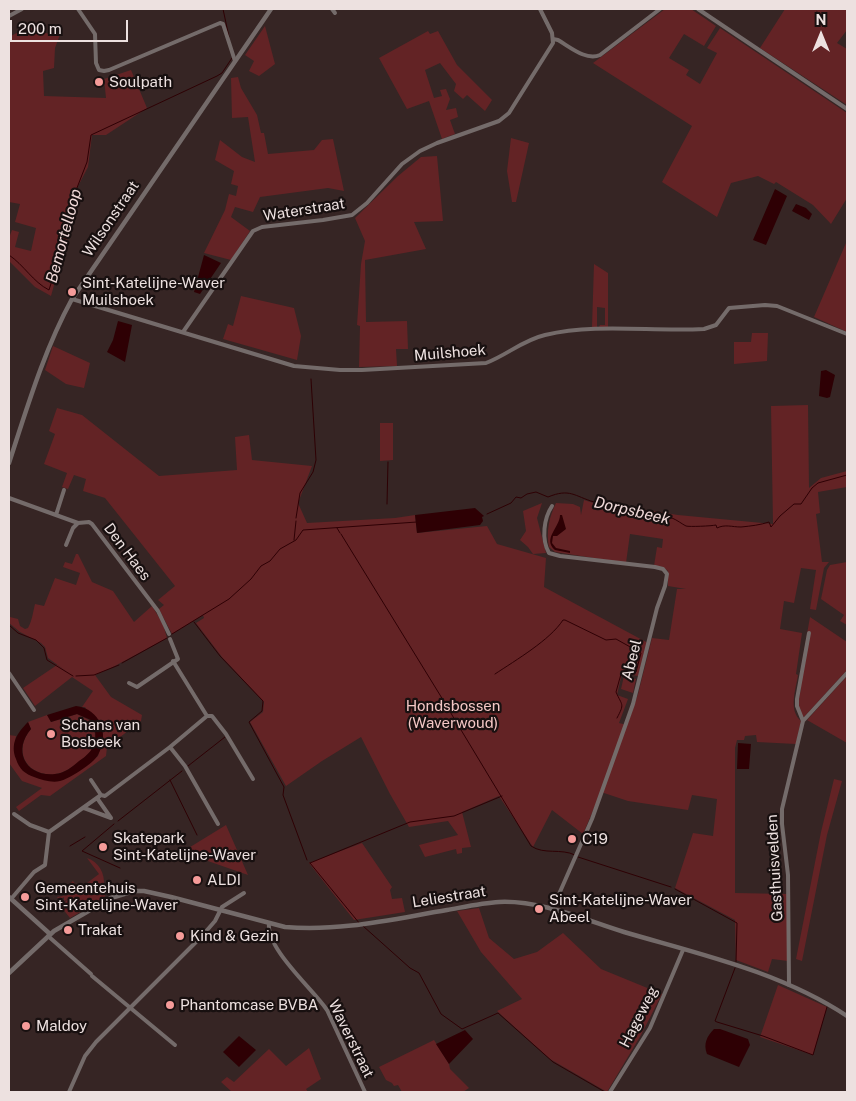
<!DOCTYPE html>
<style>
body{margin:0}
#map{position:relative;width:856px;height:1101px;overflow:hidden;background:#362524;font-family:"Public Sans",sans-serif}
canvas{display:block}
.frame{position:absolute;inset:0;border:10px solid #ede1e0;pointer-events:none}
.north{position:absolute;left:796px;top:10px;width:50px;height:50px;-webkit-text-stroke:4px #181010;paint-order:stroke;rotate:0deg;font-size:14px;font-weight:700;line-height:20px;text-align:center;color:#ede1e0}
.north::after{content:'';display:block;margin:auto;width:18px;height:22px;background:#ede1e0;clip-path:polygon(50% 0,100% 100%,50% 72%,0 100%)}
.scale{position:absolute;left:10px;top:20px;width:118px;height:22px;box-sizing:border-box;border:2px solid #ede1e0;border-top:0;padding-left:6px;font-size:15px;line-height:18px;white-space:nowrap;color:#ede1e0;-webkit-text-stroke:4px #181010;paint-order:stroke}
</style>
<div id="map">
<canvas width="856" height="1101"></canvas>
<div class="frame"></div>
<div class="north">N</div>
<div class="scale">200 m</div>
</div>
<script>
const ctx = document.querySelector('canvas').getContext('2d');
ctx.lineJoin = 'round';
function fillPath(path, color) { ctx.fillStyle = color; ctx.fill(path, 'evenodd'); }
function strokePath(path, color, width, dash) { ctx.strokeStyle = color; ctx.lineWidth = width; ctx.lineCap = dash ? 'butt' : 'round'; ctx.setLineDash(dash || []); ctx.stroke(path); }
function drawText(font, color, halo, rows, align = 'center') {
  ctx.font = font + ' "Public Sans",sans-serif'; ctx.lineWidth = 4.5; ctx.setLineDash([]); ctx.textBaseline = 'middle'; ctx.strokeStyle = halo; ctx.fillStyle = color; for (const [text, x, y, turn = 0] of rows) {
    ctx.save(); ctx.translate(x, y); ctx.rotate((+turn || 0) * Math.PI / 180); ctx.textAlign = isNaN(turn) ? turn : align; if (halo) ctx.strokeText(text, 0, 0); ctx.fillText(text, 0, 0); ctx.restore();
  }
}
const green = new Path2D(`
 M665,9H691L716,26L704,46L684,34L669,58L689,70L686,75L700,84L717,53L707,48L720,28L847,113V198L831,224L813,205L776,182L774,184L758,176L731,183L717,217L662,182L692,126L593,63Z
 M785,9H847V30L837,43L847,49V105L760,48Z
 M57,26L62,29L55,48L54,68L43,71L44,96L106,98L104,79L131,70L147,108L106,135H92L88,167L77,188L70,212L73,217L51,296L35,287L9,261V238L12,230L19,232L15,247L31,251L36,228L15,222L20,204L9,202V37L28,27L49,34Z
 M265,26L275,64L259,76L249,71L254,61L245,55Z
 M428,31L430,34L438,31L457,65L492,100L485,111L467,95L463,99L454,91L456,84L440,63L425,70L434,98L442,96L440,90L446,89L450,99L446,110L456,108L458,117L450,120L455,134L442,139L429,101L407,109L379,58Z
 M238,77L241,88L257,115L261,133H264L268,154L314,150L322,140L333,139L344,191L328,188L260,197L253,212L235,207L231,217L250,231L231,260L204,253L225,210L229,194L236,196L238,186L231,184L234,171L215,160L220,140L242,157L255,162L248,117L232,118L231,78Z
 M511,138L529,143L516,202H512L507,171Z
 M437,156L443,221L414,222L426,249L365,260L366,322L407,321L408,349H396L397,366L359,367L360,326L357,325L361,264L365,241L355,218L398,176L421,157Z
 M846,243L847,244V332L814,317Z
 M594,264L608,273V327H599L600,325H605V308L597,307V327H592Z
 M241,296L294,308L301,336L297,360L223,339L228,324L233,326Z
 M752,333H768L767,361L734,364V342H751Z
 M53,346L90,363L84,388L66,384L45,370Z
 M808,405L809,488L821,478L847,471V487L818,492L820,513L816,514L822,562H829L824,568L816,610L810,609L816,570L801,568L794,603L784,601L780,629L802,633L796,674L798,675C796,689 788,710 801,721L796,744L757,742L756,735L745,736L744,740H737L735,748V893L787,894L788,961L772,959L768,972L736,960L735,920L675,888L693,833L713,836L717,799L692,795L688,810L628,801L601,792L583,834L552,810L533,847L499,796L462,812L471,847L462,848V853L457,854L456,849L425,857L419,845L458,835L448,821L409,827L390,794L361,737L322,761L286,786L250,722L263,712L264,702L222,657L196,623L204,618L203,615L172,634L159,609L164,605L158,600L175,586L105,498L83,491L86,479L74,475L68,489L62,487L67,473L44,464L55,434L49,431L57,408L82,415L159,476L237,470L235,437L249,435L252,460L312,466L298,503L307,523L395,518L415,515L417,533L487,526L497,544L546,558L544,587L648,643L638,676L622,673L617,695L628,699L619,723L627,725L638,694L652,638L669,640L677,589H686L668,586V571L663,567L654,566L657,547L662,548L663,539L630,534L626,563L555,552L549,547C546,532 549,517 556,503L573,504L580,507L581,515L584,500L609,508H634L678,515L773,524L771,406Z
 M380,423H393V460L380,461Z
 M542,503L537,518L546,553L533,554L528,547L520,540L526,531L523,511Z
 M76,554H78L92,582L113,591L134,622L152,606L163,624L167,638L111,668L95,675L111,697L142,715L141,721L107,747L106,756L50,796L41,795L19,811L16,807L42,788L22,781L9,763V735L16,736C12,756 17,761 29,775L74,774L98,756L103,734L85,707H82L93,691L72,677L35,706L23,688L57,665L66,671L48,658L45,647L41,643L20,632L9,623L10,617L18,619L20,626L25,629L28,628C32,621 33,612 35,604L44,606L55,578L76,585L80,573L63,567L65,562L72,564Z
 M847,562V625L840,621L844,615L821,599L827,570L830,565Z
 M810,617L847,642V670L804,717L800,714L797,709L801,688V668Z
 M624,676L636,679L633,693L621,689Z
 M847,676V743L807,720Z
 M77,714L93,722C97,741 96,750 79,762C72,767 65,773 55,774C27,777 12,751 31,729L28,722L47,715L51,722Z
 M834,779L842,781L827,835L802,961L796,959L821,832Z
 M226,825L248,875L182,852Z
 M362,843L392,887L390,890L392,899L402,898L405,912L354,920L309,863Z
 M87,858C99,862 105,873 104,886L75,892L69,884L73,881L79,889L99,874Z
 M104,889L105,896L98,902L70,918L62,908L67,904L65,902L68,899L64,901V897L59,900L57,897L79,893V895Z
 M479,908L489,938L514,959L537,952L563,933L601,969L662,994L641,1035L607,1092L550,1059L497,1011L522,999L481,952L457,911Z
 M778,985L827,1007L813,1055L760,1037Z
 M434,1040L449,1064L450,1069L469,1088L463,1092H402L398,1085L394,1086L392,1083L386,1080L379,1067Z
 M309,1048L321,1079L306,1089L308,1092H232L221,1082L227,1077L234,1082L269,1049L286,1066Z`);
const water = new Path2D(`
 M775,189L787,196L766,245L753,240Z
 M796,204L806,208L812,214L809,220L792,211Z
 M204,255L221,263L200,294L194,292Z
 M118,321L132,325L125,362L107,352L113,340Z
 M826,370L835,375L830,397L827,398L819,396L821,371Z
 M475,508L484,516L482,517L483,521L480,525L417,533L415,515Z
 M560,515H562L566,529L557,536H553L552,543L556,548L570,551V553L555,550C542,539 560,527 560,515Z
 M76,706C100,709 110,734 98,755C94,763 69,779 60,781C52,783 42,780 34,777C25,774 19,769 16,759C10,744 17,733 28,722L31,729C12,751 26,777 55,774C65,773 72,767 79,761C96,750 98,740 93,721L77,714L51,722L47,715Z
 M738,743L751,744L749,769H737Z
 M714,1029H720L748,1039L750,1045L739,1067L707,1054C703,1044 707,1036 714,1029Z
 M465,1030L473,1039L449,1064L436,1044Z
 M239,1036L256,1050L239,1067L223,1052Z`);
const stream = new Path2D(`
 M223,9L229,37
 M9,255C24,265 33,282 49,290L72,216L68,211L87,162L91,135L217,76L222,73L232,58
 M387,504L388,462
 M487,514L511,503L516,497L521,498L527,494L536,492L548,497C570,488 574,496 594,502L596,505L636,512L646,511L648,516L656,514L666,519L672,518C677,520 682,524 686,526C689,527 712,526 716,525L717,528C725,524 732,527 741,527C751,526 760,525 769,522L771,527L780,516L794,504H801L812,488L818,483L847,475
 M296,518L300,493L313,472L316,460L311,379
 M337,528L340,533
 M341,534L448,708
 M294,540L296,521
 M194,622L220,656L263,701L262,711L249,722L284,787L283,795L307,860
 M9,625L18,633L36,640L44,648L47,660L73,676
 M172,634L229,599L251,579L261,566L270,561L280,549L296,540L303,530L417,522
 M122,663L167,638
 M495,674C516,660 550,640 563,620H565L606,640L616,639L641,653L636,672L633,674H621L616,692C622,706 625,703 617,718
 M76,676L94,675L119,665
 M449,710L531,846C544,855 561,848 575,855
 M188,766L225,737
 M170,780L197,835
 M118,821L182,771
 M114,824L82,851L120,868
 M70,846L85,837
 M578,857L671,887
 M310,863L360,924
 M310,863L410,822L454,816L502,796
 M675,889L737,923L736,962
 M363,926L410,968L419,973L441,1014L462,1029L498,1013L553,1062L605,1092
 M735,968L715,1021L717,1022L763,1036L813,1055L827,1007`);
const minor = new Path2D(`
 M78,9L95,34L96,63L99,70L104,71L109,70L220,23L223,24L235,61
 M332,9L335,13
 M698,9L847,109
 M9,16L22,9
 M553,39L558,40C570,47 586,61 600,55L660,9
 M72,299L294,366L340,370H362L486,363C507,355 523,340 545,335C597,323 651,332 704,329L716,325L729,308L765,305L777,306L847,334
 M183,332L253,231L262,227L323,220L352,215L367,203L402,164L420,151L437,143L499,121L509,113L553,43L552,33L540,9
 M9,498L78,523L89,522L92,524L158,611L169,634
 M56,515L64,490
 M66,545L73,528L78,523
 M173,661L207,716L170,747L185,766L218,824
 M9,673L34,710
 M129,683L137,687L178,659L170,639
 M207,716H212L226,734L253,779
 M803,721L797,706V699L809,633
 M91,780L101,795
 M97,798L111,818
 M84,808L111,818
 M49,832L101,795L105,796L170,747
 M11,899L34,872L45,865L49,832L30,825L14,814
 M552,910L592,819L633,704L657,608L665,586L667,574L663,569L655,567L560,556L549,553C541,539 544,518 552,506
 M269,923C266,949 312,988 327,1010L365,1092
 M48,936L91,974
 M92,976L175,1045
 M789,985L788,875L782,824V809L803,721L847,673
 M69,1092L85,1056L96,1042L202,936L215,921L222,907L244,893
 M610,1092L650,1028L683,950`);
const tertiary = new Path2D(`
 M9,463C27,408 44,350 72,299L271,9
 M9,897L50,934
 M9,973L54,931L111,898L134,891H144L171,897L285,927C339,932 393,919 447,910C464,907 482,903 499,902C541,900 585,920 624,932C699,954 781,972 847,1016`);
const markers = [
 [99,82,5,"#f59b99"],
 [72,292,5,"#f59b99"],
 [51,734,5,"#f59b99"],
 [572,839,5,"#f59b99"],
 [103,847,5,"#f59b99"],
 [197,880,5,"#f59b99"],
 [25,897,5,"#f59b99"],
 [539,909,5,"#f59b99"],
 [68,930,5,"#f59b99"],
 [180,936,5,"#f59b99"],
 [170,1005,5,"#f59b99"],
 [26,1026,5,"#f59b99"]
];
const poiNames = [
 ["Soulpath",109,82],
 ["Sint-Katelijne-Waver",82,283],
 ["Muilshoek",82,300],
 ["Schans van",61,725],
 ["Bosbeek",61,742],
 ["Skatepark",113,838],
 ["Sint-Katelijne-Waver",113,855],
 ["C19",582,839],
 ["ALDI",207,880],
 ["Gemeentehuis",35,888],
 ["Sint-Katelijne-Waver",35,905],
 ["Sint-Katelijne-Waver",549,900],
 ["Abeel",549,917],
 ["Trakat",78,930],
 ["Kind & Gezin",190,936],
 ["Phantomcase BVBA",180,1005],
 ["Maldoy",36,1026]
];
const streetNames = [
 ["Waterstraat",304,210,-9],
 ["Wilsonstraat",111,219,-56],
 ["Muilshoek",450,353,-5],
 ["Den Haes",127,552,53],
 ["Abeel",632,660,-76],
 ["Gasthuisvelden",775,868,-93],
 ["Leliestraat",449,897,-9],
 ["Hageweg",639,1017,-63],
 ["Waverstraat",351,1039,64]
];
const parkNames = [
 ["Hondsbossen",453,706],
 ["(Waverwoud)",453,723]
];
const waterNames = [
 ["Bemortelloop",64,236,-75],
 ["Dorpsbeek",632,511,13]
];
fillPath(green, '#632325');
fillPath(water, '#2e0004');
strokePath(stream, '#2e0004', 1);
strokePath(minor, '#746b6a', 4);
strokePath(tertiary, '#746b6a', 4.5);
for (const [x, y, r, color] of markers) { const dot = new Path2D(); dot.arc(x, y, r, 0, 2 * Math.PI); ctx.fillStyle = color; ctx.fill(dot); strokePath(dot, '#181010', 2); }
drawText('15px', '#ede1e0', '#181010', poiNames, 'left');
drawText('15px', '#ede1e0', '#181010', streetNames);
drawText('15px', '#f4c7c5', '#181010', parkNames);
drawText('italic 16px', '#f0d9d8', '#181010', waterNames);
</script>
